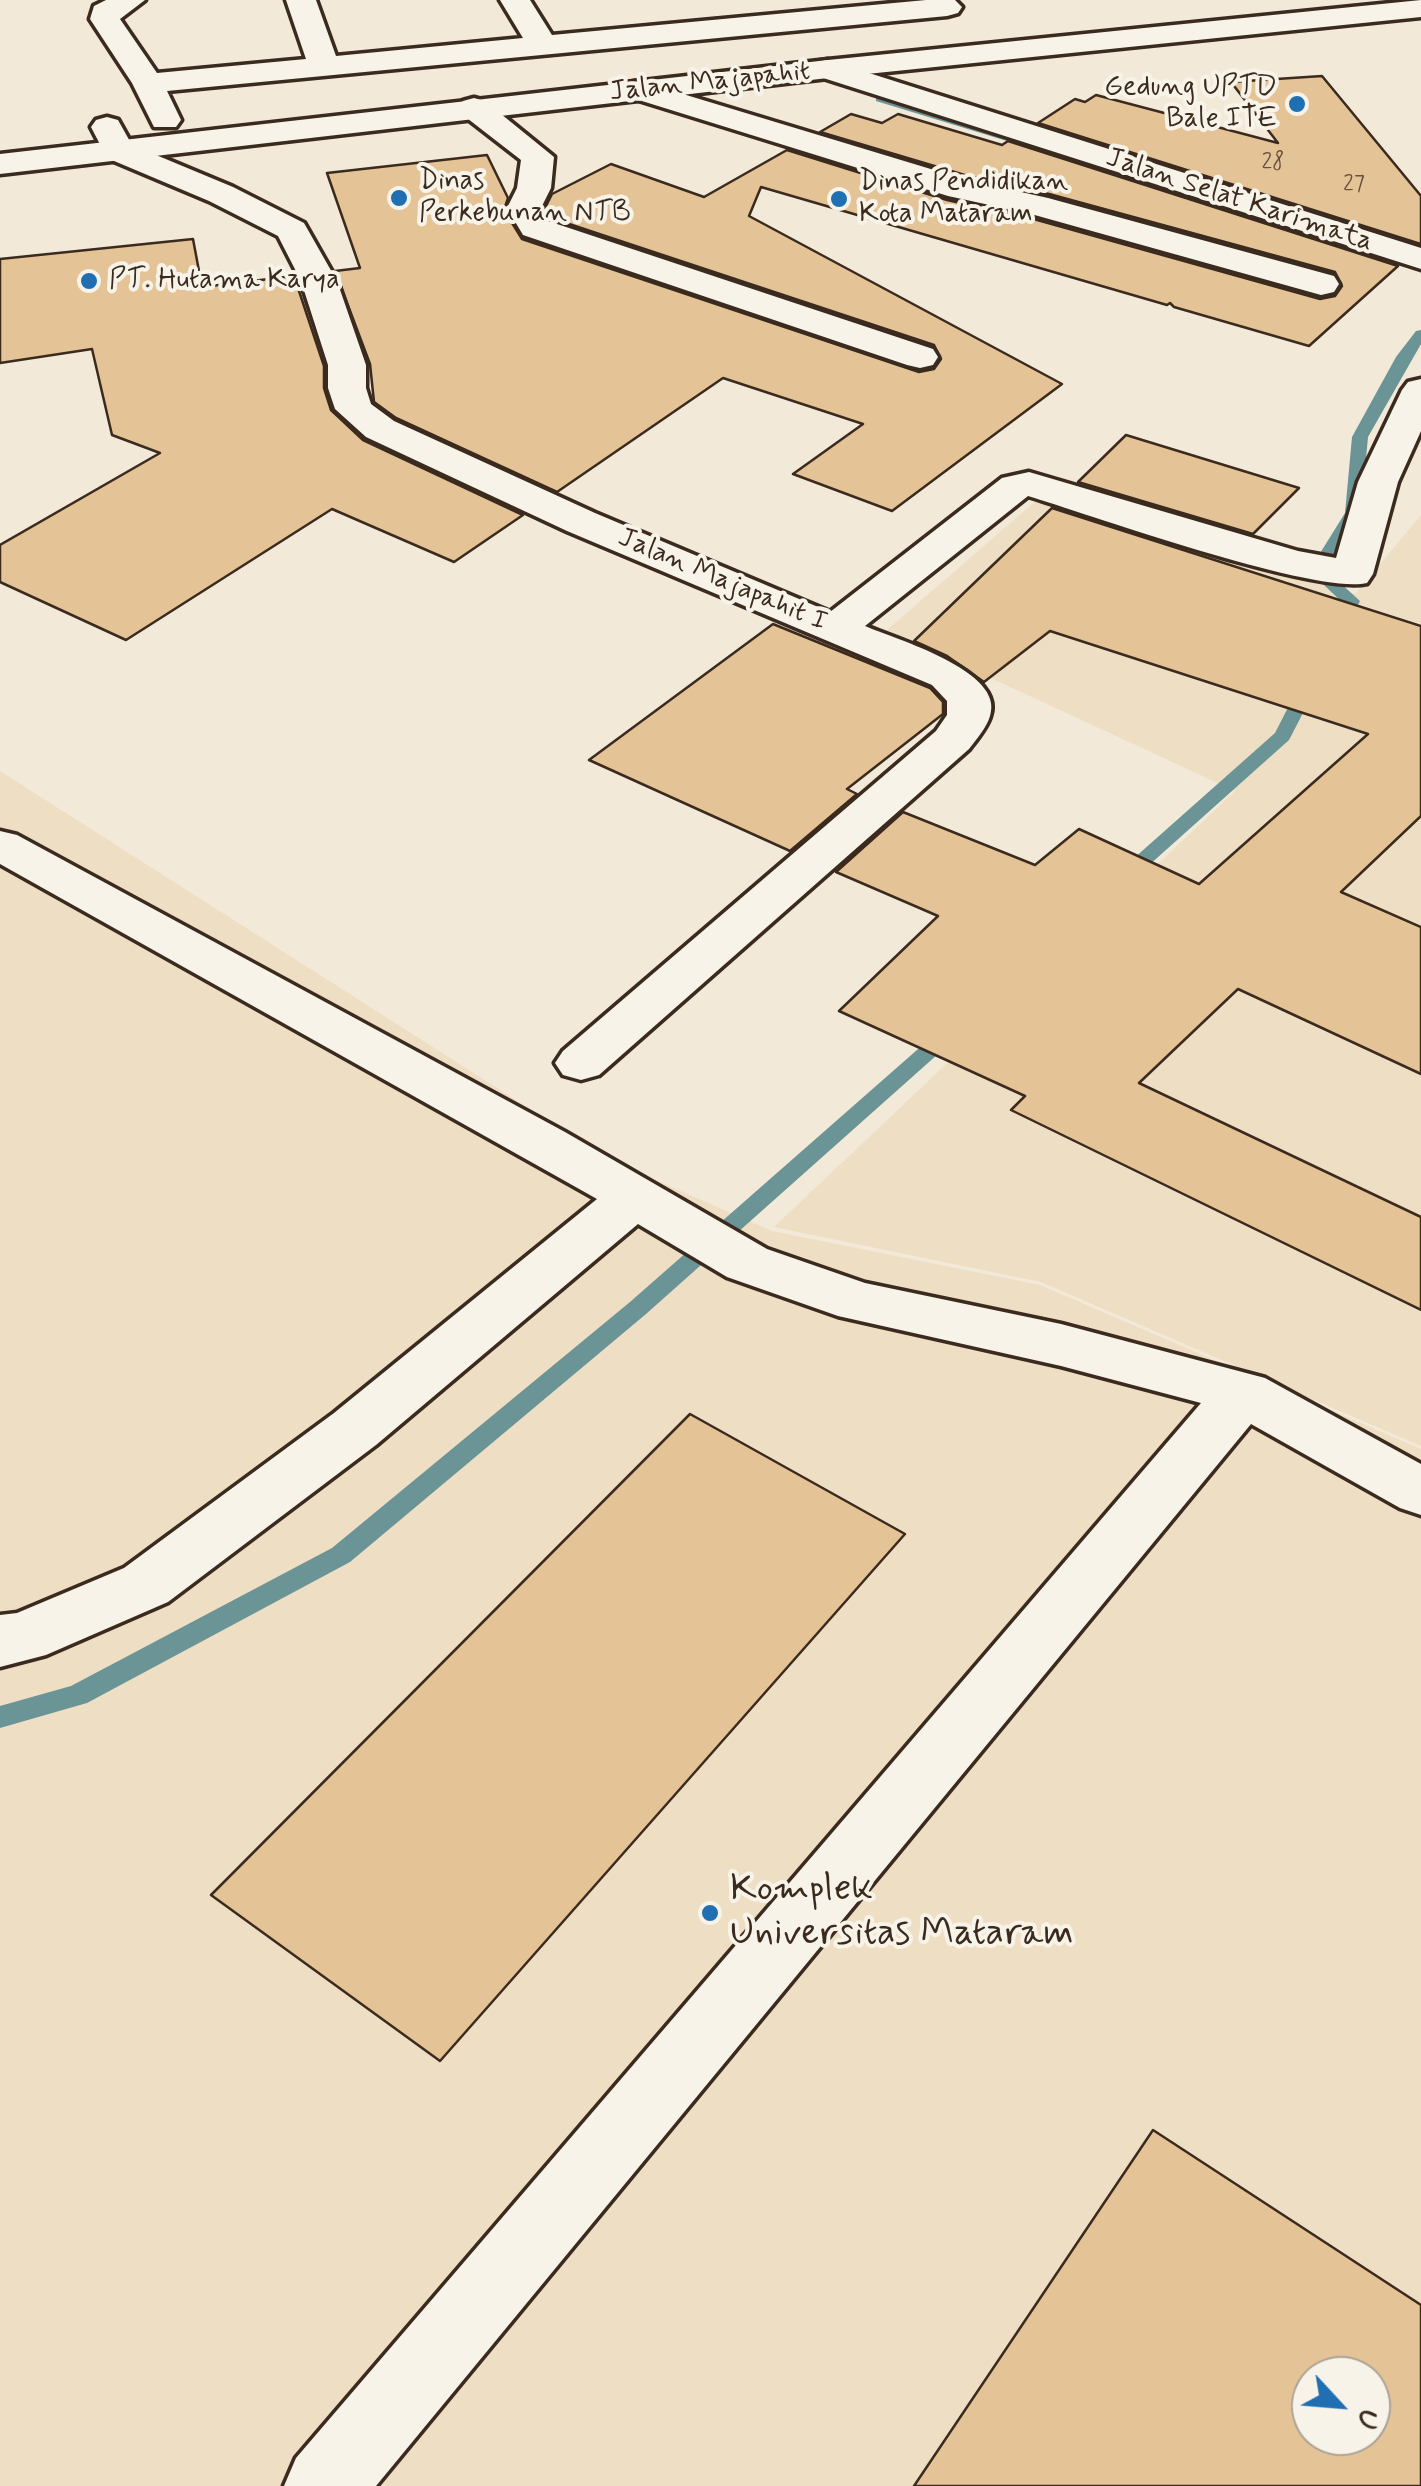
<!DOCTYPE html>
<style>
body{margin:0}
#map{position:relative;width:1421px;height:2486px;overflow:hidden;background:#f3e9d8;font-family:Mynerve,sans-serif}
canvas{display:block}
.north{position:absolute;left:1291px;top:2356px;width:100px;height:100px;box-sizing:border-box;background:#f7f3e8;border:2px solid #aca397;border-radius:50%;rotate:116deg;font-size:28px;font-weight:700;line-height:40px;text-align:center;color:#3b2a1e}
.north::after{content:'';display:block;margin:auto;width:35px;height:45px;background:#1f6fb2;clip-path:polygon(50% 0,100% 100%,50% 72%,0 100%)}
</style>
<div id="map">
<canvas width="1421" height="2486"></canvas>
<div class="north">U</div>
</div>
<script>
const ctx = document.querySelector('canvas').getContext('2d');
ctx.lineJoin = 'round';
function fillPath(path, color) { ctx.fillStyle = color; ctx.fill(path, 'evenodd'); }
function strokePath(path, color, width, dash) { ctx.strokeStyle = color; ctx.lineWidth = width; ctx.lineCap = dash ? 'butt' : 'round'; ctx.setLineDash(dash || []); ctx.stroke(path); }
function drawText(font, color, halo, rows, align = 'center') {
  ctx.font = font + ' Mynerve,sans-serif'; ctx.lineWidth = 8; ctx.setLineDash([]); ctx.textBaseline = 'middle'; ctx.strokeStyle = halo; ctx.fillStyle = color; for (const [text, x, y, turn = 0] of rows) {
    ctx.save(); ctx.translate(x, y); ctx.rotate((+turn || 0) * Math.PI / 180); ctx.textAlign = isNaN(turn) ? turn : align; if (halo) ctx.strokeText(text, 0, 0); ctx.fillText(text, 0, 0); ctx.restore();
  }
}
const built = new Path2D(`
 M1038,499L1355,594L1421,515V1446L1041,1282L774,1227L1235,791L887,630Z
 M0,771L610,1160L772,1231L1040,1285L1421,1449V2486H0ZM1311,2376H1371V2436H1311Z`);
const stream = new Path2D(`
 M876,95H886L1032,142L1020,145L876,101Z
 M1421,330V344L1368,437L1361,513L1326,570L1360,601L1343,633H1331L1328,629L1342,602L1309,571L1345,513L1352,437L1396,357L1416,331Z
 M1309,679L1318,684L1289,740L1129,883H1115L1112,879L1115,875L1275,733L1300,684Z
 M949,1026L959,1033L956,1038L646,1314L350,1562L87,1703L0,1728V1706L71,1686L332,1548L630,1302L942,1028Z`);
const building = new Path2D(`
 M1322,76L1421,196V244L1038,123L1075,99L1085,102L1096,95L1278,143L1231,82Z
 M851,114L882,123L898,114L1002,145L1008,141L1398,266L1309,346L1174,307L1170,303L1167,305L761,187L749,216L1062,384L892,511L793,474L863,424L723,378L557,492L396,418L374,402L370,364L335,271L360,268L327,173L487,155L508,198L504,210L522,239L919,372L934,369L941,359L934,345L551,218L545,208L552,194L611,164L704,197L787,150L947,200L1030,218L1320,299L1335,296L1342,286L1335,272L1049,194L968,176L820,132Z
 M193,239L202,287L294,276L324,366V388L331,410L363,440L523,515L454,562L332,509L126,640L0,582V545L160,453L112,435L92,349L0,363V259Z
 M1126,435L1299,488L1253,534L1078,482Z
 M1052,508L1421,626V816L1341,892L1421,927V1074L1238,989L1139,1083L1421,1217V1310L1011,1110L1025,1096L839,1011L938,916L836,872L903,812L1035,865L1079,829L1199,884L1368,734L1050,631L984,682L947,656L914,641Z
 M773,624L930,688L943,702V714L847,789L857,794L790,851L589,760Z
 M690,1414L905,1534L440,2061L211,1895Z
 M1153,2130L1421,2305V2486H914ZM1311,2376H1371V2436H1311Z`);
const minor = new Path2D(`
 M106,0H145L120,19L157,73L306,59L286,0H316L336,56L523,38L500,0H530L552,35L926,0H955L962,7L958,13L947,16L167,91L181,120L176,127H154L132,83L90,19L94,6Z
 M828,60L1421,248V269L817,76L812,69L817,62Z
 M640,81L967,180L1048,198L1334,276L1339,284L1334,292L1321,295L1031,214L948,196L629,97L624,90L629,83Z
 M474,98L485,101L554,157L551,188L541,208L548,221L933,349L938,357L933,365L920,368L907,365L523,235L507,208L517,188L521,160L463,115L458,108L463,101Z
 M107,117L118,120L132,145L233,187L304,223L337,281L366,365V388L371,404L394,421L595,513L830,612L1002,478L1029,472L1298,551L1336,558L1358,482L1402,390L1408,382L1421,379V431L1398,482L1373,574L1367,583C1315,595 1091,515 1028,496L865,626C895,639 1006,671 990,716C987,727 976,740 969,749L599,1075L581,1080L563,1075L555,1063L563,1051L936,731L947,715V701L932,685L567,531L366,437L335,409L328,388V365L301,281L278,236L209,201L107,158L91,127L96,120Z
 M0,831L17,835L565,1132L767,1249L865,1283L1061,1324L1265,1378L1421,1464V1515L1400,1508L1251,1424L376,2486H284L296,2458L1201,1403L1061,1366L838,1316L727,1277L638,1224L376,1445L168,1602L46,1655L0,1667V1615L17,1613L124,1568L334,1413L597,1199L0,864Z`);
const major = new Path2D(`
 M1421,0V17L828,78L0,174V154L828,60Z`);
const markers = [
 [1297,104,10,"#1f6fb2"],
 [399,198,10,"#1f6fb2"],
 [839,199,10,"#1f6fb2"],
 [89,281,10,"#1f6fb2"],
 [710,1913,10,"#1f6fb2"]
];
const farNumbernames = [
 ["28",1273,163],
 ["27",1354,185]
];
const farStreetnames = [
 ["Jalan Majapahit",710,83,-6],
 ["Jalan Selat Karimata",1239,201,18],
 ["Jalan Majapahit I",722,581,23]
];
const farPoinames = [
 ["Gedung UPTD",1277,88,"right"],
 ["Bale ITE",1277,120,"right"],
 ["Dinas",419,182],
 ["Perkebunan NTB",419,214],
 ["Dinas Pendidikan",859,183],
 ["Kota Mataram",859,215],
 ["PT. Hutama Karya",109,281]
];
const nearPoinames = [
 ["Komplek",730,1891],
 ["Universitas Mataram",730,1935]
];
fillPath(built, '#eedec4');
fillPath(stream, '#6a9496');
fillPath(building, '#e4c396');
strokePath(building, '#3b2a1e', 2.5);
strokePath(minor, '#3b2a1e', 7);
strokePath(major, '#3b2a1e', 7);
fillPath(minor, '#f7f3e8');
fillPath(major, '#f7f3e8');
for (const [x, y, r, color] of markers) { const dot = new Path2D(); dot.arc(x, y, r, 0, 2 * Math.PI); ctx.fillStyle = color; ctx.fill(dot); strokePath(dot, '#f7f3e8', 4); }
drawText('22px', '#65503c', null, farNumbernames);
drawText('28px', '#3b2a1e', '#f7f3e8', farStreetnames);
drawText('28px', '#3b2a1e', '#f7f3e8', farPoinames, 'left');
drawText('38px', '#3b2a1e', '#f7f3e8', nearPoinames, 'left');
</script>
